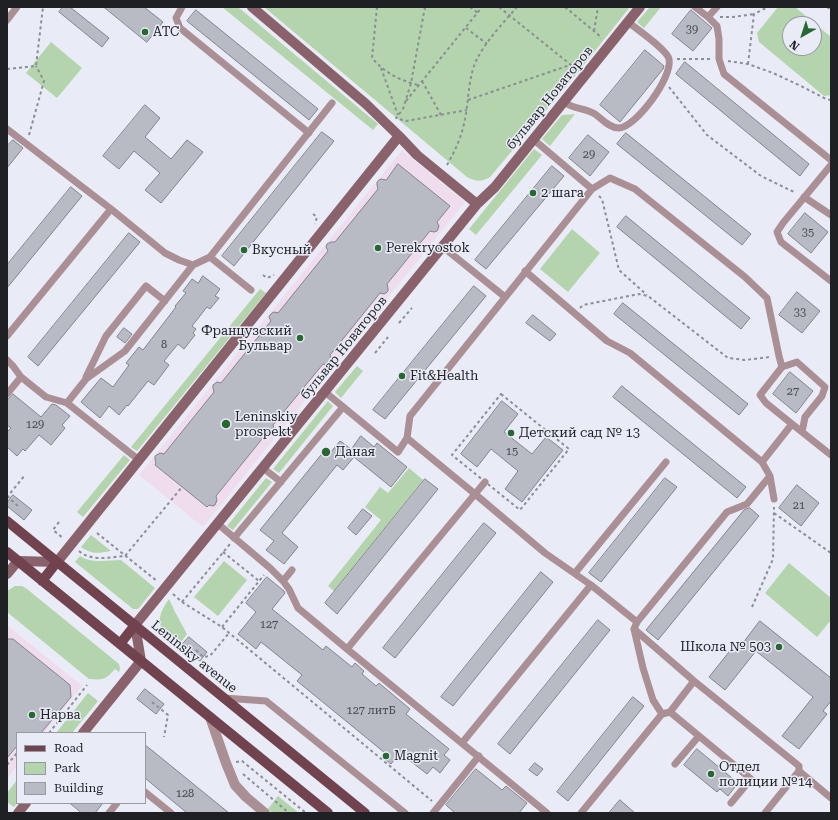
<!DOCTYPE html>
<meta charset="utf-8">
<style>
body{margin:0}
#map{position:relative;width:838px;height:820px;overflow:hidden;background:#e9ecf6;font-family:"Roboto Serif",serif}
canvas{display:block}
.frame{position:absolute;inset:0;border:8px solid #1f2024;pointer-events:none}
.legend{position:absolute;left:16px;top:732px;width:130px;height:72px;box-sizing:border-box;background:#e9ecf6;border:1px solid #989aa2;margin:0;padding:5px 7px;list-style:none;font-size:12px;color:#1f2024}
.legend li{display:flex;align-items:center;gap:8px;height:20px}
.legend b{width:20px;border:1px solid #989aa2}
.north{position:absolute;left:782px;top:16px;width:40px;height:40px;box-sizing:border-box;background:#e9ecf6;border:1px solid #989aa2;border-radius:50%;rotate:219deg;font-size:11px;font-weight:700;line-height:16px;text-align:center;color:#1f2024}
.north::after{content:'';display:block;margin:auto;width:14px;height:18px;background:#276832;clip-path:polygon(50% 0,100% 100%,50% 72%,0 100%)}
</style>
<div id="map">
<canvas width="838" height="820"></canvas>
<div class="frame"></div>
<ul class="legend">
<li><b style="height:5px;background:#70434f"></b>Road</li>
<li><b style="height:11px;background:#b3d4ac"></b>Park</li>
<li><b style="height:11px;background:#b9bbc4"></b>Building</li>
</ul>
<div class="north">N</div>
</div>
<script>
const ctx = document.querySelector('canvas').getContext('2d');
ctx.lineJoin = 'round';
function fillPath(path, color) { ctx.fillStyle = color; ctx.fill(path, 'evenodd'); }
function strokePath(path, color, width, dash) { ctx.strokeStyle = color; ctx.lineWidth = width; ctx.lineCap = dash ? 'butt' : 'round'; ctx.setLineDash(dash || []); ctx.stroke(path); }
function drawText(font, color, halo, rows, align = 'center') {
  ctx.font = font + ' "Roboto Serif",serif'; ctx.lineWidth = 3; ctx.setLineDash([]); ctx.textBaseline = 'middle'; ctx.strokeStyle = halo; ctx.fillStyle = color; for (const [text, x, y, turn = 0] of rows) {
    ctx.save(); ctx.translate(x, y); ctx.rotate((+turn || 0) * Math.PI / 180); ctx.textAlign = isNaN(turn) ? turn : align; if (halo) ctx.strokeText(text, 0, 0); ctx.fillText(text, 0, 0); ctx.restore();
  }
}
const commercial = new Path2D(`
 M402,150L465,202L203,527L139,475Z
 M7,625L82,686L44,733H17V766L7,779Z`);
const green = new Path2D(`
 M222,7H238L378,124L373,130Z
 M264,7H630L579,71L490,177C481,182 477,182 467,177Z
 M650,7H661L644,28L637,22Z
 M778,7H795L831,37V95L824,96L759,42L757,33ZM790,24H814V48H790Z
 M51,42L82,68L57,98L26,73Z
 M575,114L550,146L542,139L562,115Z
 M534,149L542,155L476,235L469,229Z
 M572,229L600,253L568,292L540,269Z
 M260,289L266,293L137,451L131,447Z
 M357,366L363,371L341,398L335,392Z
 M328,401L333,406L279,473L273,469Z
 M124,455L130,460L83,517L77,512Z
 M409,468L423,480L334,591L328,586L381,520L365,507L380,487L388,493Z
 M266,478L272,482L233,530L227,526Z
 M91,535L111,551C97,553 93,555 81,547Z
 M80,556C91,564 108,560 121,560L155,588L138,609H133L75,562Z
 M224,561L247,580L218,616L194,597Z
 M789,563L831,598V620L817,637L765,593Z
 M15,586H22L27,589L119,664L120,669L119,672L115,669C105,680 104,680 89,679L7,612V591Z
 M169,599L175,612L187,634L179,645C159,630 153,621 169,599Z
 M88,693L98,701L72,733H56Z
 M17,780V803L14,807L7,802V793Z
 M278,796L299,813H273L268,809Z`);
const building = new Path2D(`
 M63,7H70L109,38L102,47L59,12Z
 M104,7H144L163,22L147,42Z
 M196,10L318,109L309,120L187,21Z
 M691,10L712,28L693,51L672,34Z
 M645,50L664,66L663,69L620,122L600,105Z
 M685,62L809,164L800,176L676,74Z
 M145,105L160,118L145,137L171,159L187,140L203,152L161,203L145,190L160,173L134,151L119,169L103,156Z
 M322,132L334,141L234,266L222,256Z
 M626,133L751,234L742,245L617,144Z
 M588,135L609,152L590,176L569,158Z
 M13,140L23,148L7,168V146Z
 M398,164L450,206L437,222L439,226L438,229L437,231L434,232L430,231L387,284L388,288V291L386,293L384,294L380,293L330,355L331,359V362L329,364L327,365L323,364L273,425L274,429L272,434L270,435L266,434L216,496L217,500L215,505L213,506L209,505L207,507L155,465L156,463L155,459V456L160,453L164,454L214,392L213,388V385L217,382L221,383L271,321L269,317L270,315L272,313L274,312L278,313L328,251L326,247L327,244L331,242H335L378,189L377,185V182L379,180L381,179L386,180Z
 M552,166L564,176L486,269L475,260Z
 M71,187L82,196L7,288V265Z
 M805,213L828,232L811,253L788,234Z
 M626,216L750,318L741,329L617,227Z
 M129,233L140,242L38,366L28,357Z
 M203,276L220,289L215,296L219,298L210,309L207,307L192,326L196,329L193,333L195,335L184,349L178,344L164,361L169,365L154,385L148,381L128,406L127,405L119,415L109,406L100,418L81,402L101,378L113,387L129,365L126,363L139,347L143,350L176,307L175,306L186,293L183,291L192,279L198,283Z
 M474,286L486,296L385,419L373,410Z
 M797,292L820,311L802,333L779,315Z
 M623,303L748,404L739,415L614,314Z
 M533,315L556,334L550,341L526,323Z
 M124,328L132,334L125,343L117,337Z
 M790,372L813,391L796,413L773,394Z
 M622,386L746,487L737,498L613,397Z
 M13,394L41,417L52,404L56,405L70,416L62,425L65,428L51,445L39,435L25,451L23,449L17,456L7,447V432L11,428L7,425V401Z
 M502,401L518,414L504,432L532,454L546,437L563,450L522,502L505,489L518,471L491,449L477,467L461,454Z
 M361,436L374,447L377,443L407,467L391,487L354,457L343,470L337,465L282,533L298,547L284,564L266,550L274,541L260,530L325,450L330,453L340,441L351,449Z
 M665,478L677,487L601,582L589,573Z
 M425,479L438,489L337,614L325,603Z
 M797,485L819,503L801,526L779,508Z
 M13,495L32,510L24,520L7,506V503Z
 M750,508L759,516L658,640L646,630L744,510Z
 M363,509L372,516L356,535L348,528Z
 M484,523L496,533L395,658L383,648Z
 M541,572L553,582L453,706L441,697Z
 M267,577L284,591L285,593L272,609L323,650L326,646L352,667L355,663L364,671L362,674L376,686L379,683L410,709L406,714L449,749L444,755L450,760L440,773L433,767L427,774L400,753L391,764L382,757L385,753L297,681L302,675L261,642L256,649L238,634L256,612L246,603Z
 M598,620L610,630L510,754L498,744Z
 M760,621L831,678V701L823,711L827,714L799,749L782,736L813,697L756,651L725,690L709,677L737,642L741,645Z
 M189,637L207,652L200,661L181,646Z
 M7,639H13L70,685L71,697L41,733H17V746L7,758Z
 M145,689L164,704L156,714L137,699Z
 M633,697L644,706L568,801L557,792Z
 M145,745L154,752L229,813H187L145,778Z
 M697,749L738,783L728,796L720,789L717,792L684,765Z
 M535,763L543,769L537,776L529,770Z
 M476,769L502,790L506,786L527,803L519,813H455L446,805Z
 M620,800L635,813H609Z
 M70,803H103L95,813H82Z`);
const path = new Path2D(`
 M377,7L372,58C385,73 399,80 418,85
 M425,7L411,83L403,109L396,118L406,121L467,110
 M470,7L478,13
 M499,7L576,69
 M565,7L601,37L600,38
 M827,7L831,10
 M720,17H733L754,14
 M466,28L487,44
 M594,31L598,7
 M677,59H710
 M728,61L748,64L773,73L799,85L826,99L831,100
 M748,64L754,14L768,7
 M381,68L398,115
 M7,69L36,66L43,7
 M422,81L441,115
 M669,87L707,135L761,176L796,193
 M468,100L570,65
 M406,101L482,7
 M831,124V127
 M29,135L44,81L36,66
 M447,165C455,151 462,136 465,119C469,100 468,77 477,59C486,41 504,22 517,7
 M599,196L602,199L619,270L647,295
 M313,214L317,217L315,224
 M263,275L267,278L274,275
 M580,308L583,305L639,294L648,296L728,358L745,360L770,357
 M399,323L412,308
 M375,353L388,337
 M501,394L569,449L520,510L452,455Z
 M18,506L10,499L8,496L25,475
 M774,513L831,553
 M59,522L53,530L63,538
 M97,533L157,581
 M79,551C92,562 110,557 125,556L182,487
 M223,552L259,581
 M173,594L182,602L222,627L432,801
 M182,602L230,544
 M752,607L773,559L774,507
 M222,627L264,575
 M196,650L203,657L210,656L229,633
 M152,702L168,715L164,737
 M49,733L87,685
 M236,762L242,761L306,813
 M7,765L17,753
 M243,774L289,813`);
const lane = new Path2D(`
 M182,7L176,18L180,28L309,133
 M695,7L708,17
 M717,7L708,17L717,26L719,39V59L724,74L831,160
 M7,20L17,7
 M564,102C573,109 585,108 595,114C602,119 609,128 619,128C636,127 673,77 669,59C667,50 637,29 628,22
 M7,129L111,209L165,253L179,260L193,265L210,257L251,290
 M533,139L592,189
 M831,165L783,223L777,232L781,242L831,281
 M804,197L831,215
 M443,247L505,297
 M210,257L332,103
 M525,271L607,341L630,353L762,462L770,476L747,504L727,512L637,622L634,629L643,668L653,700L662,714
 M7,336L111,209
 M7,360L13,366L21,377L46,397L67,403L139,460
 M782,367L797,362L825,387L822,396L805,417L802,432
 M86,377L106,336L146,286L165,301
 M325,392L398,452L407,438L410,416L592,189L610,178L635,189L745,277L767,298L779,356L782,367L760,395L766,403L792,424
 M7,394L21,377
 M67,403L86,379L125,351L193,265
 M762,462L792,424L831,455
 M263,468L281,482
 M770,476L774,499
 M485,482L475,494L545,553L591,585
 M218,524L270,568L283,581L289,589L298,608L347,649L547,813
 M234,538L343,407
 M575,573L666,462
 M283,581L292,570
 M634,629L694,681L799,766V771L831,798
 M347,649L475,494L407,438
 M224,698L266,701L405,813
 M670,712L751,779L731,803
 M462,743L591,585L637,622
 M675,764L699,736
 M145,792L171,813
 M109,813L117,803
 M433,813L479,756
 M581,813L662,714L670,712L694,681
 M765,813L799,771`);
const street = new Path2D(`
 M210,717L226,763L235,785L246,797L265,813`);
const secondary = new Path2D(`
 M252,7L366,104L399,136L417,155L477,204
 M7,574L18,561L57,562L399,136
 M83,733L141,661L135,625L477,204L495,187L640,7
 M18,813L26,803`);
const primary = new Path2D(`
 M7,521L365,813
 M7,552L328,813
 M42,581L57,562
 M120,644L135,625`);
const markers = [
 [145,32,4,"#276832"],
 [533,193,4,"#276832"],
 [378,248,4,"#276832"],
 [244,250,4,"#276832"],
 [300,338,4,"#276832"],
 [402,376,4,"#276832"],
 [226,424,5,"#276832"],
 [511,433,4,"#276832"],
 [326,452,5,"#276832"],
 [779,647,4,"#276832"],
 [32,715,4,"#276832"],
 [386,756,4,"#276832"],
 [711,774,4,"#276832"]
];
const numberNames = [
 ["39",692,30],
 ["29",589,155],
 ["35",808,233],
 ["33",800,313],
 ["8",164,345],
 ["27",793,392],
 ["129",35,425],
 ["15",512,452],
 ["21",799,506],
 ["127",269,625],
 ["127 литБ",371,711],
 ["128",185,794]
];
const poiNames = [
 ["АТС",153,32],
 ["2 шага",541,193],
 ["Perekryostok",386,248],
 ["Вкусный",252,250],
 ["Французский",292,331,"right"],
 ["Бульвар",292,346,"right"],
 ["Fit&Health",410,376],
 ["Leninskiy",235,417],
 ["prospekt",235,432],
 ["Детский сад № 13",519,433],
 ["Даная",335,452],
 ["Школа № 503",771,647,"right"],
 ["Нарва",40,715],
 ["Magnit",394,756],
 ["Отдел",719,767],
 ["полиции №14",719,782]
];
const streetNames = [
 ["бульвар Новаторов",550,98,-51],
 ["бульвар Новаторов",344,348,-51],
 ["Leninsky avenue",194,657,39]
];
fillPath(commercial, '#efdcec');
fillPath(green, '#b3d4ac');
fillPath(building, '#b9bbc4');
strokePath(building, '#82848d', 1);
strokePath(path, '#8c8e96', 2, [3, 3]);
strokePath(lane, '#aa8f95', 7);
strokePath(street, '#aa8f95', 10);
strokePath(secondary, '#89626c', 10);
strokePath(primary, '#70434f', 10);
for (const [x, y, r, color] of markers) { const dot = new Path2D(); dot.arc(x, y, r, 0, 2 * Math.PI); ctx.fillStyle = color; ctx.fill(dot); strokePath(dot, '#e9ecf6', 1.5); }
drawText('11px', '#46474c', null, numberNames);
drawText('13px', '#1f2024', '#e9ecf6', poiNames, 'left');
drawText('13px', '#1f2024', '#e9ecf6', streetNames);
</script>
